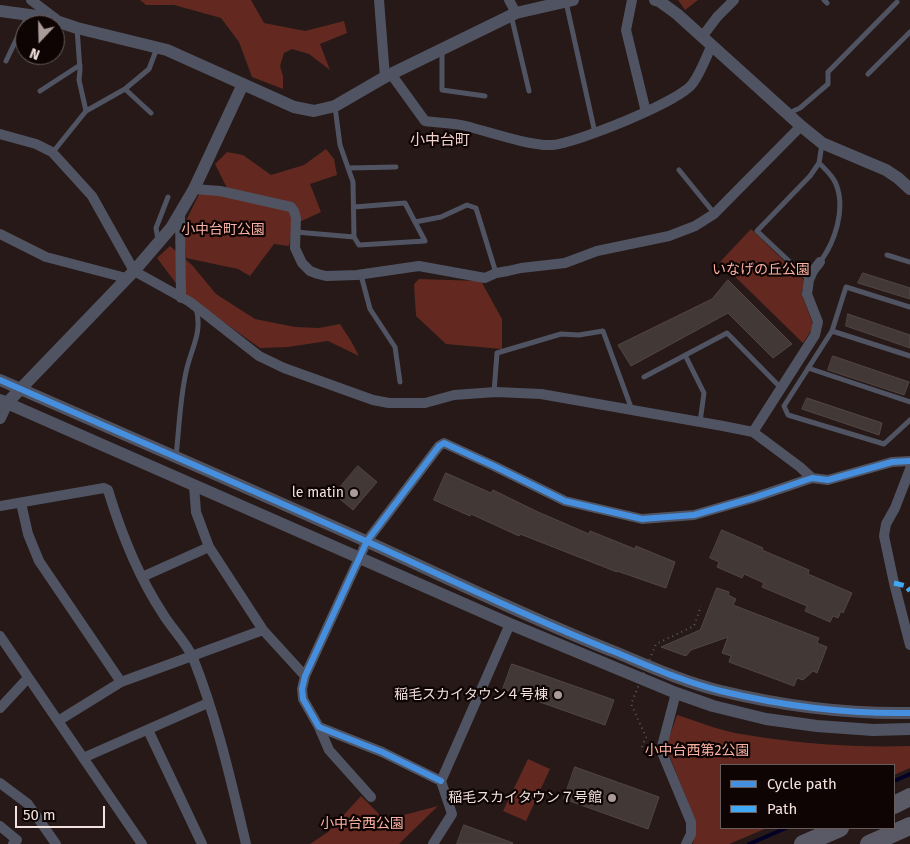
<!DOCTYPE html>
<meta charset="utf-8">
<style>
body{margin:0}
#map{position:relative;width:910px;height:844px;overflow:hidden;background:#261917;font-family:"Fira Sans",sans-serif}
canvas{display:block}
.legend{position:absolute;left:720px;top:764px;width:175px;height:65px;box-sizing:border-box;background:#0d0403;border:1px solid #695c5a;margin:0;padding:6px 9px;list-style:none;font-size:15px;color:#f2e1dd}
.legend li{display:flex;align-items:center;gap:10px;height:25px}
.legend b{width:25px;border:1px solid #695c5a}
.north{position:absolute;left:15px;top:15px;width:50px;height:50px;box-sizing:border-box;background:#0d0403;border:1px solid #695c5a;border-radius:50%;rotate:201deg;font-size:14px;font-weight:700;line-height:20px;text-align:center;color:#f2e1dd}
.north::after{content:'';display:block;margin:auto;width:18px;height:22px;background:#ab9b98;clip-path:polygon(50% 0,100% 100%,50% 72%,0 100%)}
.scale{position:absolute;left:15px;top:806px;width:90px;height:22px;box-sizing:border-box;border:2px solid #f2e1dd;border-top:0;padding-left:6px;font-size:15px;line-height:18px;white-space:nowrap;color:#f2e1dd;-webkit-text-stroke:4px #0d0403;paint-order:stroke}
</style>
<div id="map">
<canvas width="910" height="844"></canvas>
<ul class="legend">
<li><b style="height:6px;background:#468fdf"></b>Cycle path</li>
<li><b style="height:6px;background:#3fa9f5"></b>Path</li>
</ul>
<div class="north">N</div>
<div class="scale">50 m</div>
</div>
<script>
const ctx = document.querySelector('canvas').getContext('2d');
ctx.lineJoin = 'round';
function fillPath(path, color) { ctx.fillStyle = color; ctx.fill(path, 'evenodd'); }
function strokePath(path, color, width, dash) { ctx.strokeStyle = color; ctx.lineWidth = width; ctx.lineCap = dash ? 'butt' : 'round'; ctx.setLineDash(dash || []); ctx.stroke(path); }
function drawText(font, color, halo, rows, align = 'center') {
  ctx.font = font + ' "Fira Sans","Noto Sans JP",sans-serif'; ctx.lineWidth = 4.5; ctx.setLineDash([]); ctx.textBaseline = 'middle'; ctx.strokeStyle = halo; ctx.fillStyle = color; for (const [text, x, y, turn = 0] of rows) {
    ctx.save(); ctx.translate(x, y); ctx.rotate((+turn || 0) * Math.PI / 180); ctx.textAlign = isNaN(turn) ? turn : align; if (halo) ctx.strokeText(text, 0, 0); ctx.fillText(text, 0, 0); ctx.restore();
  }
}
const green = new Path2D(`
 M140,0H251L264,23L305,31L344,21L347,33L320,44L330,70L309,54L292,49L284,53L280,66L283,76V89L252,77L239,42L221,18L174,5H146Z
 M678,0H698L685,10Z
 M326,149L334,159L337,175L310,184L321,212L293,225L289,246L274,244L250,276L238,269L186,258L184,225L200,192L228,190L215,164L227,152L243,155L271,175L304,165Z
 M751,229L805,281L802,291L803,298L813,324L812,329L803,343L720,262Z
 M170,246L192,265L216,294L255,319L295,327L319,328L340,324L351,341L359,356L328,341L288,347L260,348L184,294L157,258Z
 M419,279L481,281L502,319V349L446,344L416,316L414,284Z
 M677,715C696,721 716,729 735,733C792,743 852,748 910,746V768L894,775V765H721V828H767L729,844H693L696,823L666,747Z
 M528,759L550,769L526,821L503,811Z
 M361,796L385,820L438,806L399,844H310L328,832Z`);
const stream = new Path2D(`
 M894,781L910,774
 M749,844L786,828`);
const building = new Path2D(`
 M863,273L910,288V299L858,283Z
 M728,280L792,344L773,358L728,313L631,366L618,345L712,299Z
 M848,314L910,335V348L846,326Z
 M833,356L909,382L904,395L828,370Z
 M807,398L882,423L879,435L802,409Z
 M358,466L377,482L353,510L340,499L341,486Z
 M446,473L491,493L493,490L538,512L589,534L590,531L635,549L636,546L675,562L666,588L617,571V572L520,534L519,536L471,514L470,516L434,500Z
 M722,530L763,548L762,550L809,570L808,574L852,593L843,613L841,611L838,618L833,616L830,622L805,611L807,606L762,587L764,583L744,574L742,578L717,567L719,562L710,558Z
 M717,588L729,592L728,595L736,599L733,605L819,638L817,643L827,647L817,673L813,671L803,680L797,678L794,686L729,662L731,656L722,653L728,637L691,650L686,656L661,647L700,630Z
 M512,664L614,700L605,725L503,689Z
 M575,767L659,797L648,829L564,799Z
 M464,825L513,843L512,844H457Z`);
const service = new Path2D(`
 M824,0L827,3
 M566,2L595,133
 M511,15L529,91
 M442,50V90L485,96
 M6,61L28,15
 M868,74L910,32
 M125,89L151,113
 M40,91L80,65
 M335,107L340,145L353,182L354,237L359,245L425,241L415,222L441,217L467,205L476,208L496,273
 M86,111L125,89L149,69L157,48
 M789,113L800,108L828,84V72L897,2
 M53,152L86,111L79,80L80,70L77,28
 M819,163C825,169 833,176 836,184C846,209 835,242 820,262
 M348,168L396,167
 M679,170L714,213
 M354,207L405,203L415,222
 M296,232L354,237
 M158,240L156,228L168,197
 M887,255L910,262
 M361,275L370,309L395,347L400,382
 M809,280L757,231L810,176L819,163L822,144
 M910,307L846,287L832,331L784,406L788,415L884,444L910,420
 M832,331L910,356
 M685,355L704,393L700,422
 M808,368L910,402
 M644,377L727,333L781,388
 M494,392L497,353L561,334L579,335L603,331L632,410
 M176,457C179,429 180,399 186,372C191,348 203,333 196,308`);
const minor = new Path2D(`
 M31,0L56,19
 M379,0L385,77
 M509,0L516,13
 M632,0L626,30L646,112
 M702,37L717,17L734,0
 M391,74L425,121C438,123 453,123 466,126C489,132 530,146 552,145C576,143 680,102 693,83C701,72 706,57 712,45
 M0,134L36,144L52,152L92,196L134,271L190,302L259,356L284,368L373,400L389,403H425L454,395L496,392L541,394L723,426L753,432L800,467L812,478
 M194,189L220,191L291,207L294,211L296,218L295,248L302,263L310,271L318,274L326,276L357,275L419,266L485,278L496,273L508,271L521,268L565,263L597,251L669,236L695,226L714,214L801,126
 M180,214L181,298
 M0,234L46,257L126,278
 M753,432L815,335L818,322L807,294L809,280L813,271L820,262
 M910,469L895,508L886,524L884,536L894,583L910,645
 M194,486L196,512L209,547L263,630L305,676
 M21,503L28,534L39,561L121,682
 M0,506L104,488L108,490C121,533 138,576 163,614C172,629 186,642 193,658C217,718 231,781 246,844
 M142,577L209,547
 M0,636L142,844
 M676,693L661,750L691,822V834L686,844
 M0,708L28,678
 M58,721L121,682L263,630
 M319,727L329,750L371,797
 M148,730L202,844
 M83,758L208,703
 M441,781L382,752L319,727L303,699L302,689L305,676L367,541L439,446L444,443L494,466L565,501L642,519L694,515L753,498L812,478L828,480L892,462L910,461
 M0,783L28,804L56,844
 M0,826L17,840L13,844
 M433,844L452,814L441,781L510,624`);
const tertiary = new Path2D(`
 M655,0L659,1L677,14L801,126L822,143L886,170L898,178L910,189
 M0,11L44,17L77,28L167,50L294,107L314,111L335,106L385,77L516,13L573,0
 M0,380C123,434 246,487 368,542C450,579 531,619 615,652C649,666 684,682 721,691C783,706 846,714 910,713
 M0,400L510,624L676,693L713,706L766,719L817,726L873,730L910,729
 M0,418L7,403L134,271L171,228L194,189L243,84`);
const motorway = new Path2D(`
 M894,805L910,797
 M803,844L840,828
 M869,844L910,826`);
const pathBridge = new Path2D(`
 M642,747L646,737L631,704L656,644L694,626L701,606`);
const quiet = new Path2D(`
 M894,583L906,586L910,591`);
const cycleway = new Path2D(`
 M0,380C123,434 246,487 368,542C450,579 531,619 615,652C649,666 684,682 721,691C783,706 846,714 910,713
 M441,781L382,752L319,727L303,699L302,689L305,676L367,541L439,446L444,443L494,466L565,501L642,519L694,515L753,498L812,478L828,480L892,462L910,461`);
const markers = [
 [354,493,5,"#ab9b98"],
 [558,695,5,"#ab9b98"],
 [612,798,5,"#ab9b98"]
];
const parkNames = [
 ["小中台町公園",223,230],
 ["いなげの丘公園",761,270],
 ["小中台西第2公園",697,751],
 ["小中台西公園",362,824]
];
const poiNames = [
 ["le matin",344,493],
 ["稲毛スカイタウン４号棟",548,695],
 ["稲毛スカイタウン７号館",602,798]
];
const neighbourhoodNames = [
 ["小中台町",440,141]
];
fillPath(green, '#632921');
strokePath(stream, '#030226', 4);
fillPath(building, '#423836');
strokePath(building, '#524645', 1);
strokePath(service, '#505462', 5);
strokePath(minor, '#505462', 10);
strokePath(tertiary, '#505462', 12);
strokePath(motorway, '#595a65', 18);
strokePath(pathBridge, '#5a585e', 2, [1, 4]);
strokePath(quiet, '#3fa9f5', 5, [10, 5]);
strokePath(cycleway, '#468fdf', 6);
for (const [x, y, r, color] of markers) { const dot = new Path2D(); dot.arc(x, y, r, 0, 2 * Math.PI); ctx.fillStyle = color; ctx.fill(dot); strokePath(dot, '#0d0403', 2); }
drawText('14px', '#fab1a4', '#0d0403', parkNames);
drawText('14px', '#f2e1dd', '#0d0403', poiNames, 'right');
drawText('15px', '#f3d1cb', '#0d0403', neighbourhoodNames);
</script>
